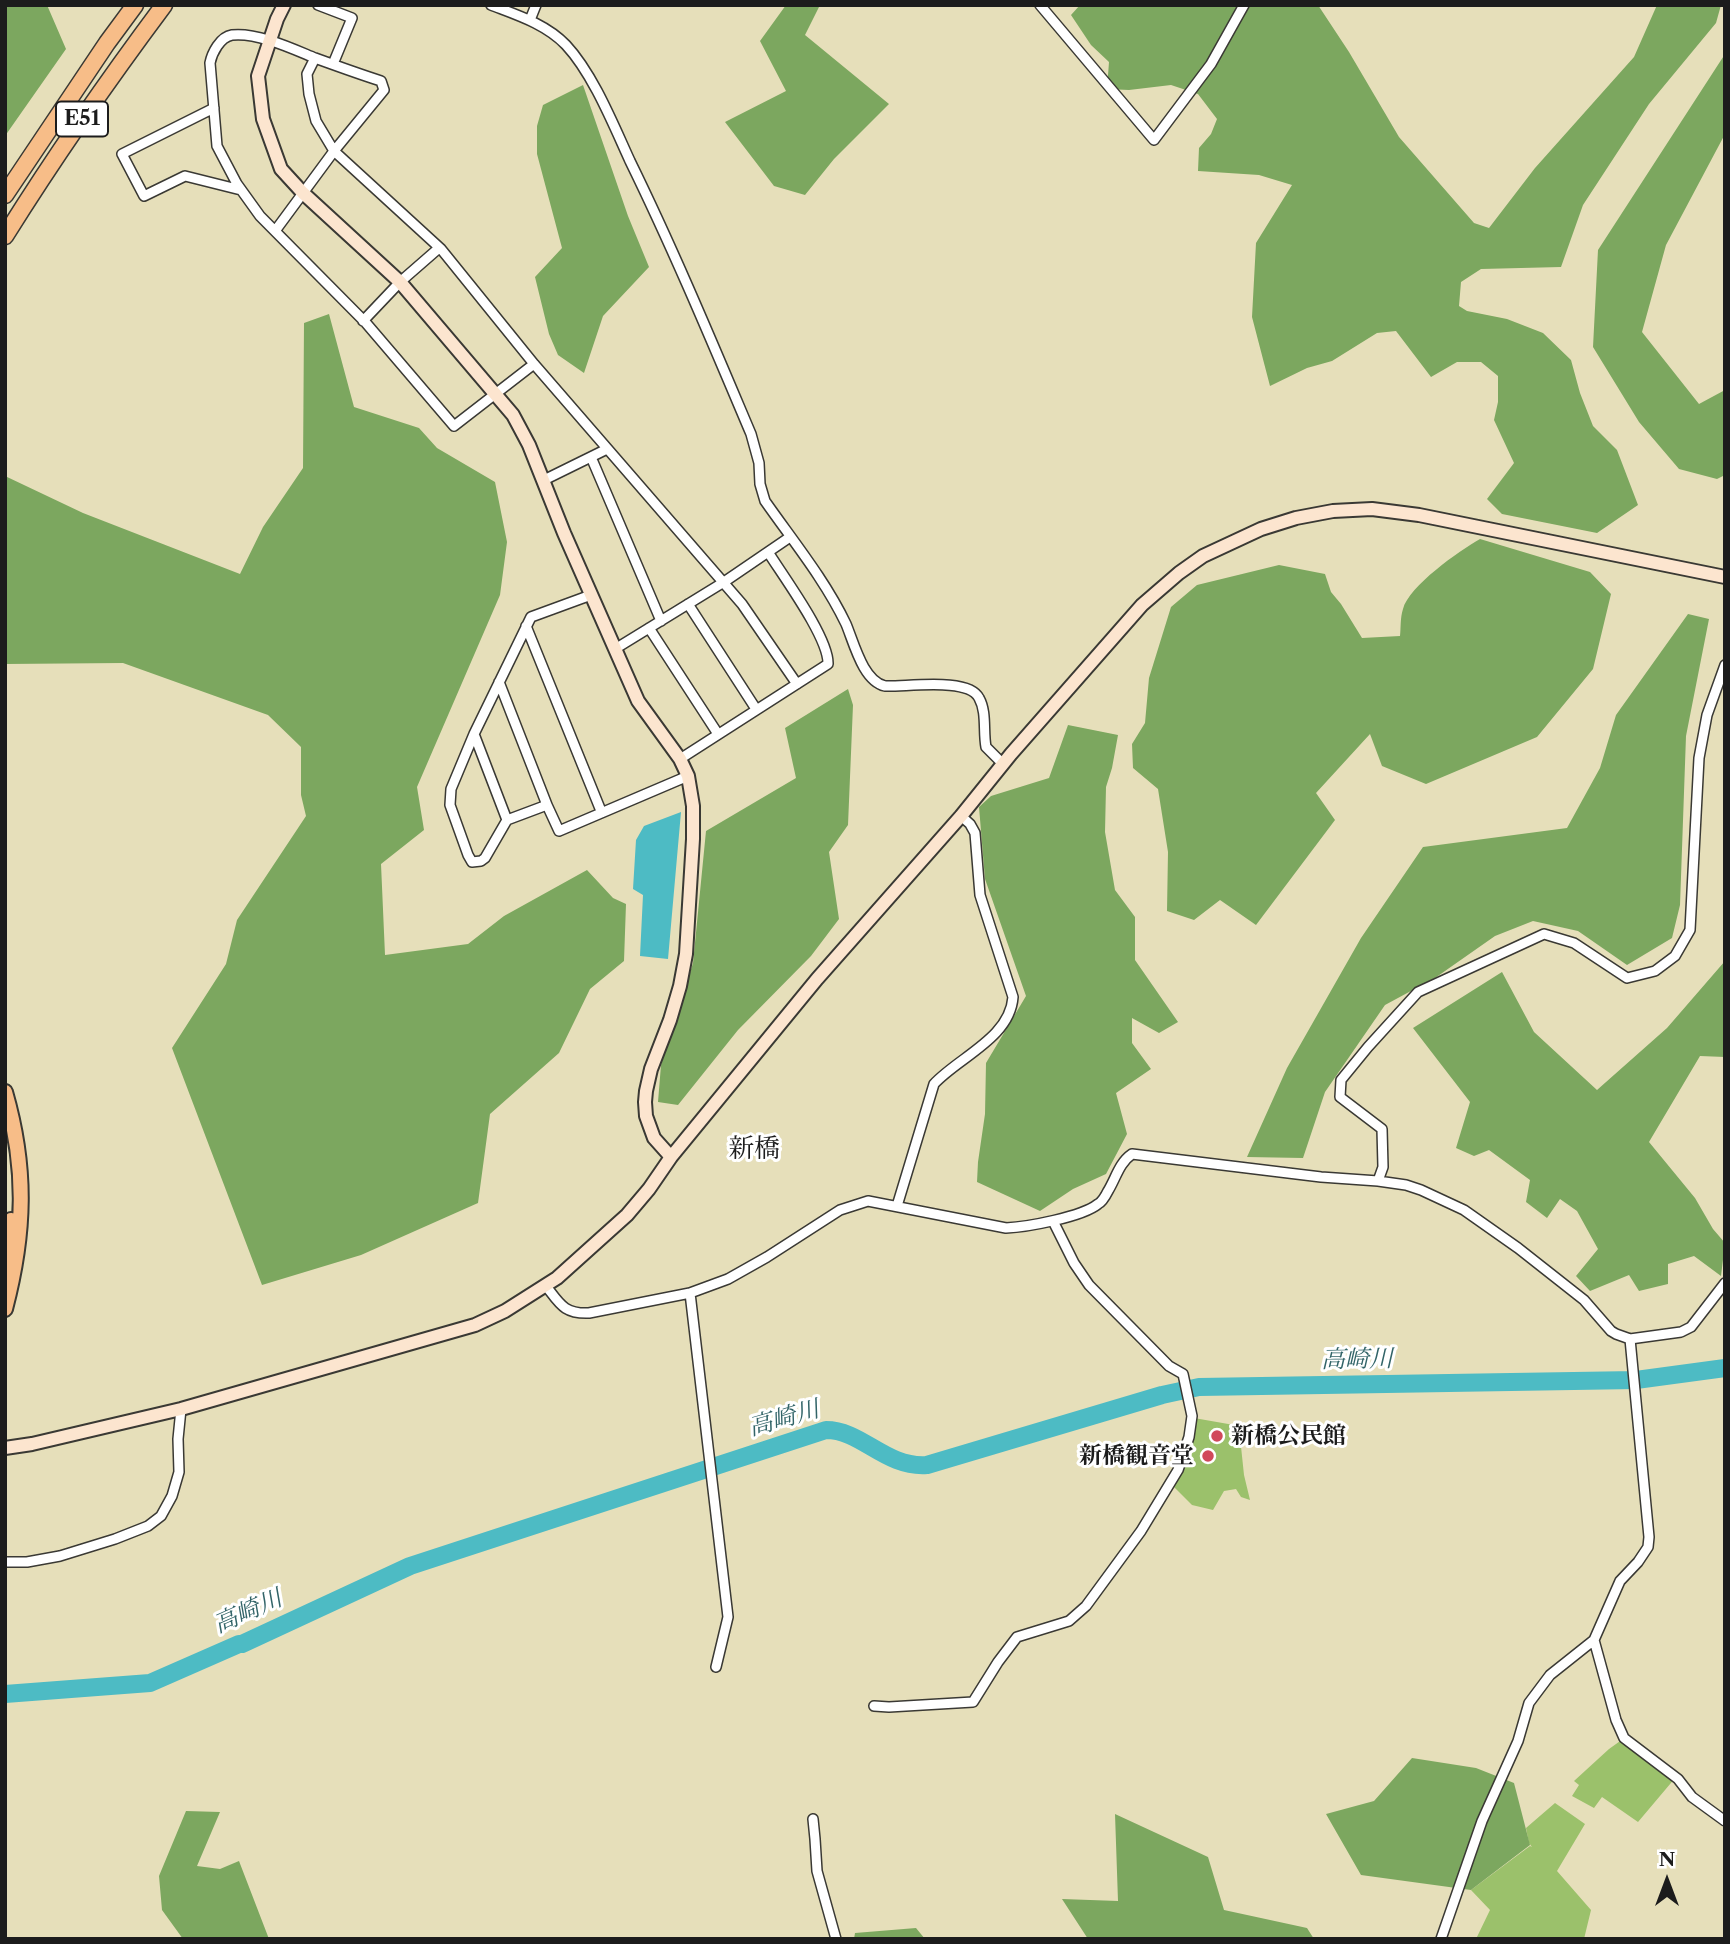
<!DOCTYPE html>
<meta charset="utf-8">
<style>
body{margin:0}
#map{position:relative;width:1730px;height:1944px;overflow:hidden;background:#e6dfba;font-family:"Libre Caslon Text",serif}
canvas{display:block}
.frame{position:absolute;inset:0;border:7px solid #1c1c1c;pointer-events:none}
.north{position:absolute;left:1632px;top:1846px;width:70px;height:70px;-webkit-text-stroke:5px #fff;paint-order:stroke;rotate:0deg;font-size:19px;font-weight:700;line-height:28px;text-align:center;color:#1c1c1c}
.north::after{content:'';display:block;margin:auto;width:24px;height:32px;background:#1c1c1c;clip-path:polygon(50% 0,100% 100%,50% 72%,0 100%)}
</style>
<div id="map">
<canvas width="1730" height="1944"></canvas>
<div class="frame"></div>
<div class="north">N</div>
</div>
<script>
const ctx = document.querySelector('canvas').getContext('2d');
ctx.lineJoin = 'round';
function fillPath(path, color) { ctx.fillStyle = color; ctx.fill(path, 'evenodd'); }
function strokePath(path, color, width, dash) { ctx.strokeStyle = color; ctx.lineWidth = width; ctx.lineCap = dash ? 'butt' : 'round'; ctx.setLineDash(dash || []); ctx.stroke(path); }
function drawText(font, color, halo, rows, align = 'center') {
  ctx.font = font + ' "Libre Caslon Text","Noto Serif JP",serif'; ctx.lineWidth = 6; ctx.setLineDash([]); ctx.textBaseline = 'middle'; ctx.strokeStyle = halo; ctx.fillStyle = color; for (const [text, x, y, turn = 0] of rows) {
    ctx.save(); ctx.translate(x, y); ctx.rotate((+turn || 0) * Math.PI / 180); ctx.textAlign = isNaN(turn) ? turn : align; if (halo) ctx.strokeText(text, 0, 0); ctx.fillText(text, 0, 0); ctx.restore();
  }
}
const green = new Path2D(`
 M1194,1418L1234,1425L1240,1437L1244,1475L1250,1500L1241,1497L1236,1489L1224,1491L1213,1510L1192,1505L1172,1485Z
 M1623,1739L1676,1777L1638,1822L1602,1797L1594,1808L1572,1796L1579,1785L1574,1781L1609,1749Z
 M1555,1803L1585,1824L1557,1871L1591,1910L1584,1939H1476L1490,1910L1471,1890L1530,1846L1532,1847L1529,1843L1526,1828Z`);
const forest = new Path2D(`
 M5,5H47L66,49L5,136Z
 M786,5H820L805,35L889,104L834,159L805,195L774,186L725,122L786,91L760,41Z
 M1080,5H1318L1349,52L1399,137L1474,223L1489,228L1535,168L1634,57L1657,5H1721L1716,23L1649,104L1583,205L1561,267L1481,269L1461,282L1459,306L1467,311L1507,319L1543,333L1571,360L1580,393L1593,426L1617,450L1638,505L1597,533L1502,514L1487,499L1514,463L1494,420L1498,402V376L1481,362H1457L1431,377L1396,331L1377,333L1332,361L1307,368L1270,386L1252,317L1256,243L1292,185L1259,175L1198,171L1199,148L1211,134L1217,119L1198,94L1171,85L1129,90L1107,89L1109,62L1091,45L1071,15Z
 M1725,54V134L1666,245L1642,332L1699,404L1725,390V475L1717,479L1679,469L1639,422L1593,347L1598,250Z
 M583,85L628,216L649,267L603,316L584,373L558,355L549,334L535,277L562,248L537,154V126L543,105Z
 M329,314L354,407L419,428L437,448L495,482L507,542L500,595L417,787L424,830L381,864L385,955L468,944L504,916L587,870L613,898L626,904L624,961L590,989L559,1053L490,1114L478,1203L361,1255L262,1285L172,1048L226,964L237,920L306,816L301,795V747L268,715L123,663L5,664V476L83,513L240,574L263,527L303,468L304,323Z
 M1480,539L1590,572L1611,594L1593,669L1537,737L1426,784L1382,766L1370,734L1316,793L1335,820L1256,925L1220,900L1194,920L1167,911L1168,852L1158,789L1133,768L1132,744L1145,723L1149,678L1171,607L1197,585L1279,565L1325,574L1331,592L1341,604L1362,638L1400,636C1401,628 1400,618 1403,609C1409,586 1459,551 1480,539Z
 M1688,614L1709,619L1686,736L1680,905L1672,938L1627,965L1578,931L1533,921L1495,936L1435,978L1385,1005L1325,1092L1303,1158L1247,1157L1287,1068L1361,938L1423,847L1567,828L1600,768L1616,715Z
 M848,689L853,705L848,825L829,852L839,919L811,956L738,1030L678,1105L658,1102L661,1065L693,963L706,831L796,778L785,728Z
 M1068,725L1118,735L1112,768L1106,787L1105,832L1115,890L1135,917V960L1178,1022L1159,1033L1132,1018V1043L1151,1069L1116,1093L1127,1134L1106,1174L1073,1189L1040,1211L977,1182L978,1162L985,1114L986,1063L1026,996L985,879L979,807L991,796L1049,778Z
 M1725,961V1057L1700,1056L1649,1142L1695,1198L1713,1229L1725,1243L1721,1276L1694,1256L1668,1264V1284L1639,1291L1629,1275L1590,1291L1576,1276L1598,1249L1577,1211L1560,1199L1547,1218L1526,1202L1530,1180L1489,1150L1474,1156L1456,1148L1470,1102L1413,1028L1502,972L1534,1032L1597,1090L1667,1028Z
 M1412,1758L1476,1768L1514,1783L1530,1845L1471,1890L1361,1875L1326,1814L1374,1801Z
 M186,1811L220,1812L197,1866L220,1869L239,1861L269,1939H183L162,1910L159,1876Z
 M1115,1814L1208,1857L1224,1910L1307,1928L1314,1939H1088L1062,1899L1118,1901Z
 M916,1928L925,1939H854L855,1933Z`);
const water = new Path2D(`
 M681,812L668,959L640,956L643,895L633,889L636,840L644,826Z`);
const river = new Path2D(`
 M5,1694L150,1683L239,1644H242L410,1566L826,1430C862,1430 885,1468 927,1465L1162,1395L1199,1387L1636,1380L1725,1368`);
const street = new Path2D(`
 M318,5L352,18L333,64
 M491,5C517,15 546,24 566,45C593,74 613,124 630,161C674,251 712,342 751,434L759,463L760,484L765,501C793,541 825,580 846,624C854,643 863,681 885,686C906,687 969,677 979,698C987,712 983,732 986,747L1003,764
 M1040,5L1154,140L1211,64L1244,5
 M530,20L536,5
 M315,58L307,74L309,94L316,121L334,151L441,249L534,364L742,604L797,684
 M214,108L122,154L144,196L185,176L241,190
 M275,231L334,151L384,90L381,81C359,74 337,66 315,58C293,49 257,32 232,35C220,37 212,53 210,63L217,146L237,184L260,216L366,323L454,426L534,364
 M363,321L400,282L439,248
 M591,457L661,621
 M544,480L607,449
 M591,595L531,617L474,734L451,789L450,805L468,855L472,862L481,861L485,858L507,820L547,805L559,831L688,776
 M688,604L756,709
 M526,626L601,811
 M649,628L718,734
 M615,649L724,582L790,537
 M499,682L547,805
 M474,734L507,820
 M680,759L828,664C829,638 783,576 768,552
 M1378,1181L1383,1167L1382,1129L1340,1097L1341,1080L1368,1047L1418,992L1544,934L1574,943L1627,978L1655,971L1675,956L1690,930L1699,758L1707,715L1725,665
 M897,1206L934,1084C959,1057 1010,1038 1013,997L980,895L975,833L970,824L961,816
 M546,1286C560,1304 564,1314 589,1313L690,1293L728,1279L767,1257L840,1210L868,1201L1006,1228C1027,1227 1082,1217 1098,1204C1102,1202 1106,1195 1108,1191C1116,1178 1119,1163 1132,1154L1321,1177L1378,1181L1406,1185L1421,1190L1464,1210L1518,1248L1584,1300L1611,1331L1616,1334L1630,1339L1681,1332L1691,1327L1725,1283
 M690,1293L728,1617L716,1667
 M5,1562H27L60,1556L115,1539L148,1526L161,1516L172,1496L179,1472L178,1439L181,1409
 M1594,1640L1616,1720L1624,1738L1678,1779L1692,1797L1725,1821
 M874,1706L889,1707L973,1702L998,1662L1017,1637L1069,1621L1086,1606L1141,1531L1178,1470L1189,1437L1192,1416L1183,1374L1169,1366L1089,1285L1074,1263L1053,1221
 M813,1819L815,1839L817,1871L836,1939
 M1441,1939L1482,1821L1518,1741L1529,1703L1550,1675L1594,1640L1620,1581L1638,1562L1648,1547L1649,1537L1630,1339`);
const secondary = new Path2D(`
 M284,5L277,19L258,76L263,119L281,169L303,193L400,282L513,415L529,445L564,533L638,701L680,759L688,776L693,806V839L686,954L680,986L670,1020L651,1069L646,1091L645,1102L646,1116L654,1138L671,1157
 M5,1448L32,1444L181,1409L475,1325L505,1311L557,1278L627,1215L649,1189L671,1157L817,979L961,816L1011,754L1142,605L1179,573L1203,556L1261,529L1296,518L1333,511L1372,509L1419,515L1725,577`);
const primary = new Path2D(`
 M5,1092C27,1168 25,1233 5,1309
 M5,1263L11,1220`);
const highway = new Path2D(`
 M5,195L107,43L135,5
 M5,236C55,156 108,80 164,5`);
const markers = [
 [1217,1436,7,"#d1495b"],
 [1208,1456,7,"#d1495b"]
];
const shields = [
 [82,119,52]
];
const shieldNames = [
 ["E51",82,119]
];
const poiNames = [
 ["新橋公民館",1231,1436],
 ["新橋観音堂",1194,1456,"right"]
];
const waterNames = [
 ["高崎川",1357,1360,-1],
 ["高崎川",784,1419,-16],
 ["高崎川",248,1612,-24]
];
const quarterNames = [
 ["新橋",754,1149]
];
fillPath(green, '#9bc16b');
fillPath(forest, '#7ca75f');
fillPath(water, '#4dbbc4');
strokePath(river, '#4dbbc4', 18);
strokePath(street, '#3a3934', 12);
strokePath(secondary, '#3a3934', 16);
strokePath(primary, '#3a3934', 18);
strokePath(highway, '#3a3934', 19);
strokePath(street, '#fff', 9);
strokePath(secondary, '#fce5cf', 12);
strokePath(primary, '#f7bd88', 14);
strokePath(highway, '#f7bd88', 16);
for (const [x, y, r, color] of markers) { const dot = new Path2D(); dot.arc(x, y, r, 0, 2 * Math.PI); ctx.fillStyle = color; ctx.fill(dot); strokePath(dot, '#fff', 2.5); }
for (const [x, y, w] of shields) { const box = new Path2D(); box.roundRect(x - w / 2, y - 17.5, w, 35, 5); ctx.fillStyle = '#fff'; ctx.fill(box); strokePath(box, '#1c1c1c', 2); }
drawText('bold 21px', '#1c1c1c', null, shieldNames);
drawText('bold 23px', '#1c1c1c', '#fff', poiNames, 'left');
drawText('italic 24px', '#326468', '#fff', waterNames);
drawText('26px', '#1c1c1c', '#fff', quarterNames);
</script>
